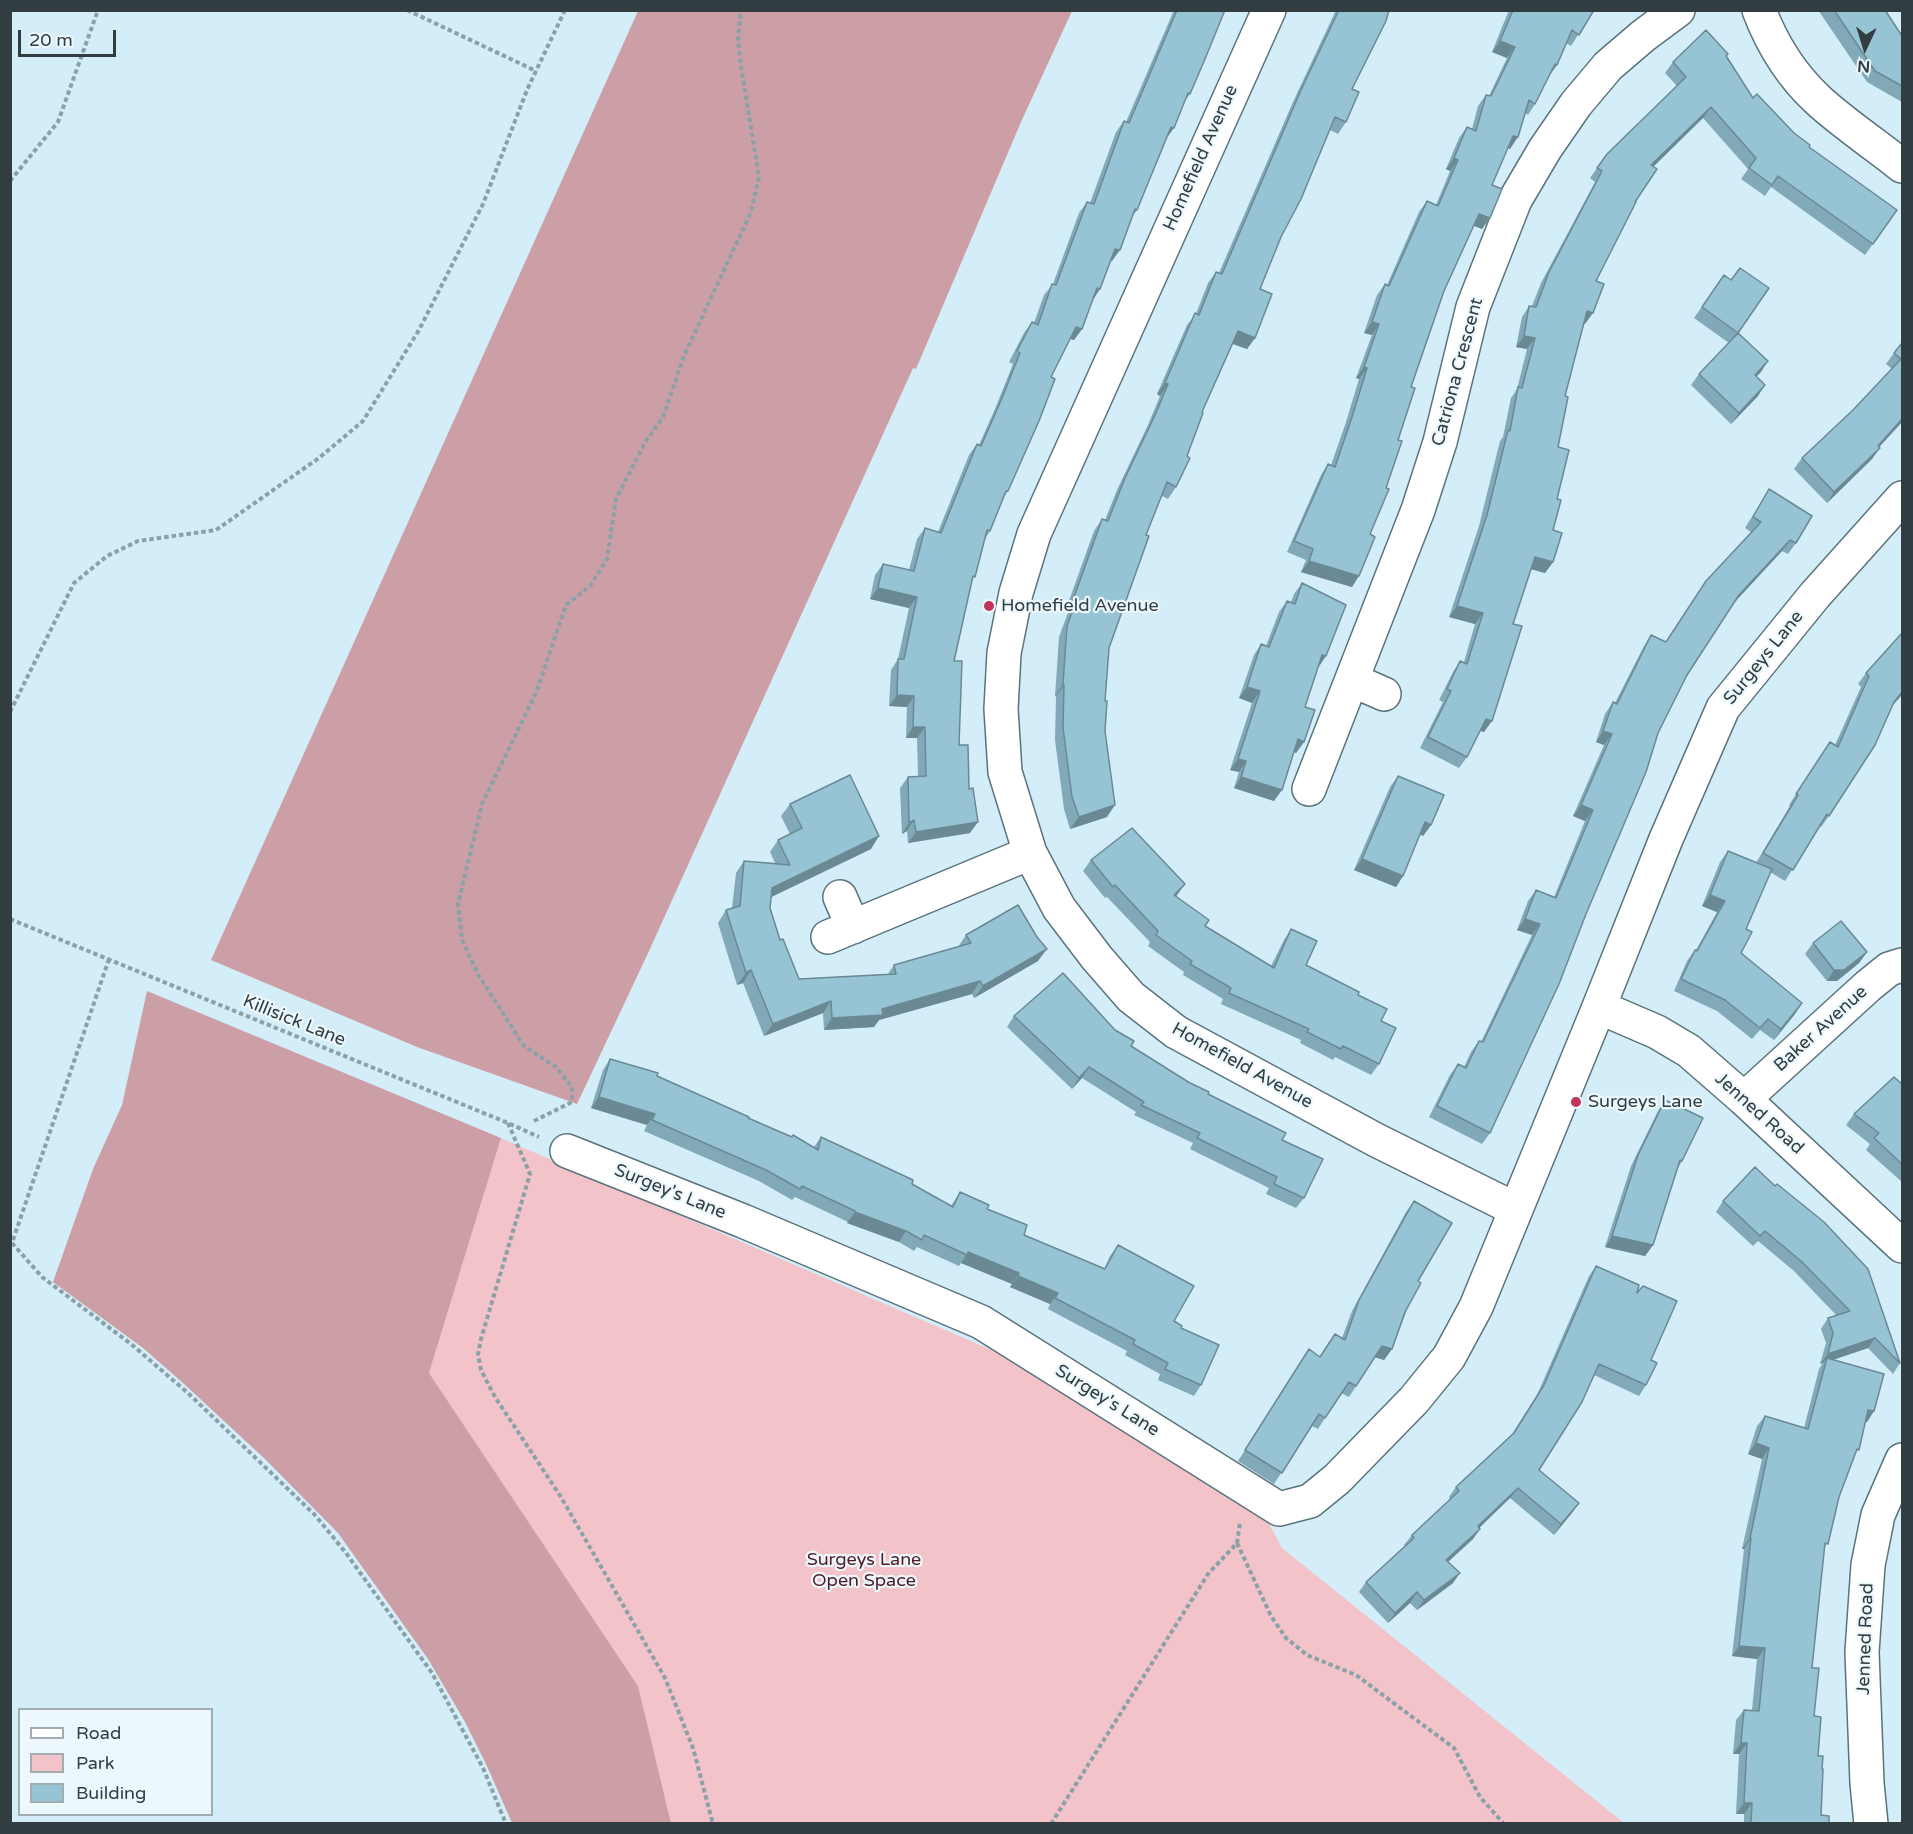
<!DOCTYPE html>
<style>
body{margin:0}
#map{position:relative;width:1913px;height:1834px;overflow:hidden;background:#d3eef8;font-family:"Varela Round",sans-serif}
canvas{display:block}
.frame{position:absolute;inset:0;border:12px solid #323d41;pointer-events:none}
.legend{position:absolute;left:18px;top:1708px;width:195px;height:108px;box-sizing:border-box;background:#edf8fc;border:2px solid #a2adb1;margin:0;padding:8px 10px;list-style:none;font-size:18px;color:#323d41}
.legend li{display:flex;align-items:center;gap:12px;height:30px}
.legend b{width:30px;border:2px solid #a2adb1}
.north{position:absolute;left:1835px;top:18px;width:60px;height:60px;-webkit-text-stroke:4px #edf8fc;paint-order:stroke;rotate:184deg;font-size:16px;font-weight:700;line-height:24px;text-align:center;color:#323d41}
.north::after{content:'';display:block;margin:auto;width:21px;height:27px;background:#323d41;clip-path:polygon(50% 0,100% 100%,50% 72%,0 100%)}
.scale{position:absolute;left:18px;top:30px;width:98px;height:27px;box-sizing:border-box;border:3px solid #323d41;border-top:0;padding-left:8px;font-size:18px;line-height:21px;white-space:nowrap;color:#323d41;-webkit-text-stroke:4px #edf8fc;paint-order:stroke}
</style>
<div id="map">
<canvas width="1913" height="1834"></canvas>
<div class="frame"></div>
<ul class="legend">
<li><b style="height:8px;background:#fff"></b>Road</li>
<li><b style="height:16px;background:#f2c4ca"></b>Park</li>
<li><b style="height:16px;background:#97c4d5"></b>Building</li>
</ul>
<div class="north">N</div>
<div class="scale">20 m</div>
</div>
<script>
const ctx = document.querySelector('canvas').getContext('2d');
ctx.lineJoin = 'round';
function fillPath(path, color) { ctx.fillStyle = color; ctx.fill(path, 'evenodd'); }
function strokePath(path, color, width, dash) { ctx.strokeStyle = color; ctx.lineWidth = width; ctx.lineCap = dash ? 'butt' : 'round'; ctx.setLineDash(dash || []); ctx.stroke(path); }
function drawText(font, color, halo, rows, align = 'center') {
  ctx.font = font + ' "Varela Round",sans-serif'; ctx.lineWidth = 4.5; ctx.setLineDash([]); ctx.textBaseline = 'middle'; ctx.strokeStyle = halo; ctx.fillStyle = color; for (const [text, x, y, turn = 0] of rows) {
    ctx.save(); ctx.translate(x, y); ctx.rotate((+turn || 0) * Math.PI / 180); ctx.textAlign = isNaN(turn) ? turn : align; if (halo) ctx.strokeText(text, 0, 0); ctx.fillText(text, 0, 0); ctx.restore();
  }
}
const green = new Path2D(`
 M501,1138L1024,1364L1263,1512L1282,1548L1624,1823H671L638,1686L429,1373Z`);
const forest = new Path2D(`
 M638,11H1072L1021,122L916,369L913,368L649,951L577,1104L417,1047L211,960Z
 M147,991L501,1138L429,1373L638,1686L671,1823H512L486,1764L465,1722L428,1659L338,1533L266,1460L183,1383L143,1348L53,1282L93,1169L122,1105Z`);
const path = new Path2D(`
 M407,10L536,71
 M10,181L58,122L98,10
 M10,712L74,583L107,556L138,541L216,530L319,458L363,421L419,330L483,204L527,90L565,10
 M10,919L508,1123L539,1137
 M109,959L12,1243L42,1277L131,1344L188,1393L315,1515L346,1553L432,1673L483,1768L506,1824
 M534,1121L572,1102V1087L556,1067L524,1046L479,976L462,940L458,904L482,804L536,693L566,605L590,586L607,559L616,499L646,441L663,417L684,356L751,212L759,177L741,66L738,41L741,10
 M508,1123L530,1174L481,1339L478,1354L481,1370L495,1397L561,1497L665,1678L693,1748L713,1824
 M1237,1543L1271,1616L1286,1638L1307,1655L1356,1675L1454,1748L1480,1797L1504,1824
 M1051,1824L1208,1574L1237,1543L1240,1523`);
const minor = new Path2D(`
 M1269,10L1034,534L1016,593L1004,653L1001,709L1005,772L1030,853L1059,908L1097,958L1131,997L1176,1032L1376,1140L1515,1209
 M1759,10C1772,44 1791,75 1818,100C1844,124 1875,144 1902,166
 M1352,680L1384,694
 M1309,789L1418,510L1440,442L1473,307L1515,200L1545,149L1576,104L1608,66L1643,36L1678,10
 M840,897L853,927
 M828,937L1030,853
 M1599,1007L1657,1032L1689,1051L1744,1099L1902,1246
 M1744,1099L1868,986L1889,969L1902,965
 M567,1151L743,1221L981,1322L1279,1509L1310,1501L1337,1479L1414,1400L1449,1357L1476,1307L1599,1007L1666,839L1723,708L1815,595L1902,498
 M1871,1824L1867,1783L1862,1652L1868,1565L1878,1515L1902,1460`);
const wall = new Path2D(`
 M1174,10H1225L1190,94L1184,102L1166,139L1137,210L1132,217L1112,261H1110L1093,300L1082,329L1074,340L1070,339L1051,377L1008,491L1003,498L990,531L985,539L972,580L954,661L959,745L970,833L908,843L907,831L902,834L900,788L908,777L918,776L917,738H906L907,707L889,706L891,670L898,659L909,608L870,599L875,575L883,564L909,570L917,539L925,528L938,532L969,455L977,444L979,445L995,409L1013,364L1009,362L1024,333L1032,322L1034,323L1044,295L1053,284L1079,213L1087,202L1090,203L1116,132L1124,121L1126,122Z
 M1336,10H1389L1352,89L1346,122L1338,134L1330,130L1281,237L1260,289L1255,338L1247,349L1233,344L1202,412L1176,487L1168,499L1162,496L1146,535L1109,648L1105,701L1107,817L1070,829L1064,809L1055,740L1056,696H1055L1059,637L1069,610L1066,609L1094,531L1102,519L1105,520L1117,490L1148,425L1160,396L1157,394L1187,325L1196,314L1208,283L1216,272L1219,273L1293,102Z
 M1509,10H1594L1571,46L1566,43L1557,65L1549,76L1535,104L1528,115L1525,113L1510,149L1508,148L1492,185L1482,229L1474,226L1444,291L1411,387L1398,440L1370,534L1352,587L1301,572L1306,560L1287,552L1321,475L1328,464L1331,465L1345,425L1359,379L1356,378L1372,335L1364,333L1377,295L1385,284L1387,285L1419,212L1427,201L1436,205L1450,171L1446,169L1459,138L1467,127L1472,129L1478,106L1486,95L1489,96L1507,58L1492,52Z
 M1818,10H1885L1902,36V102L1867,82Z
 M1727,56L1753,98L1809,147L1897,210L1865,255L1771,187L1765,196L1741,179L1748,169L1703,118L1653,166L1635,202L1596,281L1585,324L1584,323L1565,396L1558,447L1557,499L1553,530V562L1545,573L1531,569L1513,624L1484,732L1480,731L1467,757L1459,768L1420,748L1443,702L1439,700L1453,672L1460,661L1464,662L1475,624L1449,617L1479,526L1500,441L1503,437L1511,398L1517,389L1527,349L1516,347L1522,317L1529,306H1532L1541,283L1595,182L1590,178L1607,154L1677,86L1665,73L1673,62Z
 M1724,275L1738,333L1761,372L1756,376L1758,396L1731,424L1691,385L1699,374L1729,343L1694,318Z
 M1902,343V422L1879,447L1872,459L1827,503L1794,469L1802,458L1853,410L1892,369L1886,364L1894,353Z
 M1769,489L1796,543L1788,554L1782,551L1733,604L1687,675L1658,733L1490,1133L1482,1144L1429,1117L1450,1075L1458,1064L1464,1067L1471,1052L1479,1041L1481,1042L1532,935L1517,930L1528,901L1536,890L1554,897L1585,821L1573,816L1604,745L1596,742L1605,714L1613,702L1615,703L1644,646L1651,635L1666,642L1751,532L1745,528Z
 M1302,583L1318,668L1305,707L1304,742L1296,753L1294,752L1274,801L1234,788L1239,772L1230,770L1252,703L1239,698L1254,655L1261,644L1266,646L1279,612L1287,601L1291,602L1294,594Z
 M1902,633L1891,707L1829,816L1821,827L1820,826L1785,881L1770,872L1746,929L1741,953L1795,1014L1774,1040L1760,1030L1752,1039L1717,1011L1674,991L1687,961L1695,950H1696L1717,912L1702,906L1720,862L1728,851L1756,863L1790,806L1789,805L1823,753L1830,742L1835,745L1861,687L1858,684L1866,673Z
 M1398,776L1431,825L1423,836L1420,834L1403,876L1396,887L1354,870L1390,787Z
 M790,804L871,849L771,897L770,908L780,940L799,979L888,974L894,965L958,947L966,935L1038,961L974,998L972,994L879,1020L874,1027L824,1030L823,1013L764,1036L743,983L737,985L718,923L726,910L732,908L736,873L744,861L775,863L770,852L778,840L790,834L781,816Z
 M1091,860L1185,884L1176,896L1205,926L1271,966L1284,940L1291,929L1306,965L1358,995L1381,1021L1379,1064L1371,1075L1335,1057L1333,1060L1300,1043L1301,1040L1221,1004L1223,999L1183,975L1184,972L1148,946L1150,942L1107,897L1105,898L1083,871Z
 M1813,943L1867,952L1859,963L1837,981H1827L1805,954Z
 M1014,1016L1131,1046L1282,1140L1304,1198L1296,1208L1266,1194L1269,1188L1190,1149L1193,1143L1134,1115L1136,1112L1082,1078L1072,1089L1007,1027Z
 M610,1059L657,1076L748,1118L814,1147L821,1137L912,1184L951,1206L960,1192L987,1209L1024,1235L1104,1269L1110,1256L1118,1245L1181,1328L1201,1385L1194,1396L1158,1380L1160,1374L1125,1355L1127,1351L1048,1309L1050,1304L1010,1287L1012,1284L961,1263L959,1266L917,1247L914,1251L899,1242L847,1223L848,1222L795,1197L792,1200L759,1181L644,1131L647,1125L591,1108L603,1070Z
 M1902,1084V1182L1866,1150L1870,1144L1846,1125L1854,1114Z
 M1665,1100L1682,1161L1678,1168L1653,1245L1645,1256L1605,1247L1631,1166L1658,1111Z
 M1755,1167L1900,1363L1893,1374L1868,1348L1833,1360L1874,1411L1867,1422H1865L1855,1456L1839,1497L1824,1551L1812,1668L1818,1756L1822,1769L1821,1815L1829,1824H1744V1814H1736L1739,1754H1733L1736,1720L1744,1710H1752L1757,1659L1732,1656L1744,1549H1742L1762,1459L1748,1454L1757,1426L1765,1416L1804,1428L1819,1369L1823,1363L1820,1364L1826,1343L1821,1329L1828,1318L1837,1316L1794,1271L1758,1241L1753,1246L1716,1212L1723,1201Z
 M1414,1201L1418,1281L1392,1349L1384,1360L1375,1357L1349,1397L1341,1393L1318,1429L1312,1426L1274,1484L1238,1461L1309,1349L1320,1357L1335,1334L1342,1338L1352,1311L1406,1212Z
 M1596,1266L1637,1293L1651,1360L1646,1385L1639,1396L1594,1375L1539,1470L1579,1503L1554,1535L1510,1498L1479,1527L1480,1529L1473,1539L1448,1562L1453,1583L1417,1610L1410,1603L1388,1623L1359,1592L1366,1582L1405,1546L1404,1545L1412,1535L1450,1499L1449,1497L1456,1487L1512,1434L1537,1395L1589,1276Z`);
const shadedWall = new Path2D(`
 M1500,41L1515,47L1507,58L1492,52Z
 M1555,64L1557,65L1549,76L1547,75Z
 M1711,107L1703,118L1644,176L1651,165Z
 M1171,127L1174,128L1166,139Z
 M1513,136L1518,137L1510,149L1505,147Z
 M1454,158L1458,160L1450,171L1446,169Z
 M1479,214L1490,218L1482,229L1472,225Z
 M1115,249L1120,250L1112,261L1107,260Z
 M1097,288L1100,289L1093,300Z
 M1587,311L1593,313L1585,324L1580,322Z
 M1372,322L1379,324L1372,335L1364,333Z
 M1076,327L1082,329L1074,340L1068,338Z
 M1238,331L1255,338L1247,349L1230,343Z
 M1524,336L1535,338L1527,349L1516,347Z
 M1768,361L1761,372L1747,386L1755,375Z
 M1364,367L1367,368L1359,379L1356,378Z
 M1165,383L1168,384L1160,396L1157,394Z
 M1765,385L1758,396L1731,424L1739,413Z
 M1902,419V422L1870,457L1878,446Z
 M1880,448L1872,459L1827,503L1834,492Z
 M1790,540L1782,551L1731,606L1739,595Z
 M1535,557L1553,562L1545,573L1527,568Z
 M1309,561L1359,576L1352,587L1301,572Z
 M878,588L917,597L909,608L870,599Z
 M1074,597L1077,598L1069,610L1066,609Z
 M1457,606L1483,613L1475,624L1449,617Z
 M1322,655L1326,656L1318,668Z
 M1063,684L1064,685L1056,696H1055Z
 M1247,687L1260,691L1252,703L1239,698Z
 M1902,692V695L1886,713L1894,702Z
 M897,695L914,696L907,707L889,706Z
 M1486,719L1492,721L1484,732L1478,730Z
 M913,727H925L917,738H906Z
 M1603,731L1612,734L1604,745L1596,742Z
 M1298,739L1304,742L1296,753L1291,750Z
 M1238,759L1246,761L1239,772L1230,770Z
 M1241,777L1282,790L1274,801L1234,788Z
 M1115,805L1107,817L1070,829L1079,817Z
 M1581,805L1593,810L1585,821L1573,816Z
 M914,820L907,831L902,834L909,823Z
 M978,822L970,833L908,843L916,832Z
 M1425,822L1431,825L1423,836L1418,833Z
 M879,836L871,849L763,901L772,888Z
 M1362,859L1403,876L1396,887L1354,870Z
 M1185,884L1177,895L1166,906L1174,895Z
 M1710,895L1725,901L1717,912L1702,906Z
 M1525,919L1540,924L1532,935L1517,930Z
 M1047,949L1038,961L974,998L983,986Z
 M1867,952L1859,963L1837,981H1827L1834,970Z
 M751,970L743,983L737,985L746,973Z
 M980,981L972,994L879,1020L874,1027L824,1030L832,1018L882,1009Z
 M831,1001L823,1013L764,1036L773,1024Z
 M1802,1003L1795,1014L1774,1040L1781,1029Z
 M1089,1067L1082,1078L1072,1089L1079,1078Z
 M599,1097L655,1114L647,1125L591,1108Z
 M855,1212L906,1231L899,1242L847,1223Z
 M1612,1236L1653,1245L1645,1256L1605,1247Z
 M968,1252L1019,1273L1012,1284L961,1263Z
 M1018,1276L1058,1293L1050,1304L1010,1287Z
 M1875,1338L1868,1348L1826,1362L1827,1358L1823,1363L1820,1364L1828,1354Z
 M1382,1346L1392,1349L1384,1360L1374,1357Z
 M1868,1410L1874,1411L1867,1422L1860,1421Z
 M1756,1443L1769,1448L1762,1459L1748,1454Z
 M1518,1488L1510,1498L1471,1536L1478,1526Z
 M1579,1503L1572,1513L1554,1535L1561,1524Z
 M1480,1529L1473,1539L1439,1570L1446,1560Z
 M1750,1538H1751L1744,1549H1742Z
 M1460,1573L1453,1583L1417,1610L1424,1600Z
 M1417,1592L1410,1603L1388,1623L1395,1613Z
 M1739,1646L1765,1648L1757,1659L1732,1656Z
 M1741,1743H1747L1739,1754H1733Z
 M1744,1803H1752L1744,1814H1736Z`);
const building = new Path2D(`
 M1177,10H1225L1205,59L1190,94L1188,93L1174,128L1171,127L1137,210L1135,209L1120,250L1115,249L1100,289L1097,288L1082,329L1076,327L1051,377L1055,379L1039,421L1008,491H1006L990,531L987,530L975,577L973,576L954,661H962L959,745H968L969,789L973,788L978,822L916,832L914,820L909,823L908,777L926,776L925,727H913L914,696L897,695L898,659H904L917,597L878,588L883,564L914,571L925,528L941,533L977,444L981,446L1002,398L1020,353L1017,351L1032,322L1038,325L1052,284L1056,285L1087,202L1094,204L1124,121L1129,123Z
 M1339,10H1389L1386,21L1352,89L1359,92L1346,122L1335,117L1301,199L1281,237L1260,289L1272,294L1255,338L1238,331L1202,412L1203,413L1187,456L1190,458L1176,487L1167,482L1146,535L1149,536L1109,648L1105,701H1107L1105,731L1115,805L1079,817L1072,797L1063,728L1064,685L1063,684L1067,626L1077,598L1074,597L1102,519L1108,521L1125,478L1156,413L1168,384L1165,383L1195,313L1199,315L1216,272L1222,274L1301,90Z
 M1513,10H1594L1579,35L1572,30L1557,65L1555,64L1535,104L1529,100L1518,137L1513,136L1492,185L1502,189L1490,218L1479,214L1444,291L1411,387L1415,388L1398,440L1402,441L1386,488L1389,489L1370,534L1375,537L1359,576L1309,561L1313,549L1294,541L1328,464L1335,467L1353,414L1367,368L1364,367L1379,324L1372,322L1385,284L1389,286L1427,201L1438,206L1458,160L1454,158L1467,127L1476,131L1486,95L1491,96L1515,47L1500,41Z
 M1834,10H1885L1902,36V86L1875,71Z
 M1706,30L1728,54L1726,56L1753,98L1757,94L1794,133L1810,145L1809,147L1897,210L1873,244L1778,176L1772,185L1749,168L1756,158L1711,107L1651,165L1657,169L1635,202H1636L1596,281L1604,284L1593,313L1587,311L1565,396L1568,397L1558,447L1569,450L1557,499L1561,500L1553,530L1562,533L1553,562L1535,557L1513,624L1522,626L1492,721L1486,719L1467,757L1428,737L1451,691L1447,689L1460,661L1467,664L1483,613L1457,606L1487,515L1508,430L1510,431L1518,387L1522,388L1535,338L1524,336L1529,306L1536,307L1549,272L1602,171L1597,168L1607,154L1686,77L1673,62Z
 M1740,268L1769,288L1738,333L1702,307L1724,275L1731,280Z
 M1738,333L1768,361L1755,375L1765,385L1739,413L1699,374Z
 M1902,343V419L1878,446L1880,448L1834,492L1802,458L1853,410L1901,359L1894,353Z
 M1769,489L1812,516L1796,543L1790,540L1739,595L1687,675L1658,733L1646,772L1586,914L1559,984L1490,1133L1437,1106L1458,1064L1466,1068L1479,1041L1483,1042L1540,924L1525,919L1536,890L1556,898L1593,810L1581,805L1612,734L1603,731L1613,702L1617,704L1651,635L1666,642L1706,581L1761,522L1753,517Z
 M1302,583L1346,605L1326,656L1322,655L1305,707L1315,710L1304,742L1298,739L1282,790L1241,777L1246,761L1238,759L1260,691L1247,687L1261,644L1269,647L1287,601L1295,604Z
 M1902,633V692L1894,702L1875,745L1829,816L1827,814L1793,870L1763,853L1798,795L1796,794L1830,742L1838,747L1869,676L1866,673Z
 M850,775L879,836L772,888L770,908L780,940L783,939L799,979L896,974L894,965L971,943L966,935L1018,905L1037,937L1047,949L983,986L980,981L882,1009L883,1015L832,1018L831,1001L773,1024L751,970L746,973L726,910L740,906L744,861L790,865L778,840L802,828L790,804Z
 M1398,776L1444,795L1431,825L1425,822L1403,876L1362,859Z
 M1132,828L1185,884L1174,895L1209,920L1205,926L1274,968L1291,929L1317,941L1306,965L1359,992L1358,995L1387,1009L1381,1021L1396,1028L1379,1064L1343,1046L1341,1049L1307,1032L1309,1029L1229,993L1231,988L1190,964L1192,961L1156,935L1158,931L1115,885L1113,887L1091,860Z
 M1728,851L1772,869L1746,929L1752,932L1741,953L1802,1003L1781,1029L1768,1019L1760,1028L1725,1000L1681,979L1695,950L1697,951L1725,901L1710,895Z
 M1841,921L1867,952L1844,970H1834L1813,943Z
 M1063,973L1115,1030L1134,1041L1131,1046L1190,1083L1209,1092L1208,1094L1286,1133L1282,1140L1323,1159L1304,1198L1274,1184L1277,1177L1197,1138L1200,1133L1141,1105L1144,1102L1089,1067L1079,1078L1014,1016Z
 M610,1059L658,1073L657,1076L749,1117L748,1118L792,1137L793,1135L818,1150L821,1137L913,1180L912,1184L953,1207L960,1192L989,1205L987,1209L1027,1225L1024,1235L1105,1269L1118,1245L1194,1286L1174,1321L1182,1326L1181,1328L1219,1345L1201,1385L1165,1369L1168,1363L1133,1344L1135,1340L1055,1298L1058,1293L1018,1276L1019,1273L968,1252L967,1255L924,1235L922,1240L906,1231L855,1212V1211L802,1186L800,1189L766,1170L652,1120L655,1114L599,1097Z
 M1894,1077L1902,1084V1164L1874,1138L1879,1133L1854,1114Z
 M1665,1100L1703,1118L1682,1161L1680,1160L1653,1245L1612,1236L1638,1155Z
 M1755,1167L1775,1186L1777,1184L1824,1222L1868,1269L1900,1363L1875,1338L1828,1354L1833,1333L1828,1318L1850,1311L1801,1261L1765,1231L1760,1236L1723,1201Z
 M1414,1201L1452,1223L1418,1281L1421,1283L1405,1312L1392,1349L1382,1346L1356,1386L1349,1382L1325,1418L1319,1414L1282,1473L1245,1450L1309,1349L1320,1357L1335,1334L1345,1340L1359,1300Z
 M1596,1266L1639,1285L1637,1293L1643,1286L1677,1301L1651,1360L1657,1363L1646,1385L1599,1364L1582,1402L1539,1470L1579,1503L1561,1524L1518,1488L1478,1526L1480,1529L1446,1560L1460,1573L1424,1600L1417,1592L1395,1613L1366,1582L1414,1538L1412,1535L1459,1491L1456,1487L1514,1433L1544,1385Z
 M1827,1358L1884,1374L1874,1411L1868,1410L1859,1450L1857,1449L1839,1497L1828,1544L1825,1543L1812,1668H1819L1814,1716L1821,1717L1818,1756H1823L1822,1769H1823L1821,1815L1829,1816V1824H1751L1752,1803H1744L1747,1743H1741L1744,1710L1759,1711L1765,1648L1739,1646L1751,1538H1750L1769,1448L1756,1443L1765,1416L1808,1429Z`);
const markers = [
 [989,606,6,"#c3345b"],
 [1576,1102,6,"#c3345b"]
];
const streetNames = [
 ["Homefield Avenue",1201,158,-66],
 ["Catriona Crescent",1458,372,-75],
 ["Surgeys Lane",1764,658,-51],
 ["Killisick Lane",294,1021,22],
 ["Baker Avenue",1821,1029,-42],
 ["Homefield Avenue",1242,1066,29],
 ["Jenned Road",1759,1114,42],
 ["Surgey's Lane",670,1192,22],
 ["Surgey's Lane",1107,1401,32],
 ["Jenned Road",1866,1639,-88]
];
const poiNames = [
 ["Homefield Avenue",1001,606],
 ["Surgeys Lane",1588,1102]
];
const parkNames = [
 ["Surgeys Lane",864,1560],
 ["Open Space",864,1581]
];
fillPath(green, '#f2c4ca');
fillPath(forest, '#cb9fa5');
strokePath(minor, '#5b737c', 36);
strokePath(path, '#8ca0a7', 4, [4.5, 3]);
strokePath(minor, '#fff', 33);
fillPath(wall, '#82a9b7');
fillPath(shadedWall, '#6a8995');
fillPath(building, '#97c4d5');
strokePath(building, '#6a8995', 1.5);
for (const [x, y, r, color] of markers) { const dot = new Path2D(); dot.arc(x, y, r, 0, 2 * Math.PI); ctx.fillStyle = color; ctx.fill(dot); strokePath(dot, '#edf8fc', 2); }
drawText('18px', '#323d41', '#edf8fc', streetNames);
drawText('18px', '#323d41', '#edf8fc', poiNames, 'left');
drawText('18px', '#511926', '#edf8fc', parkNames);
</script>
